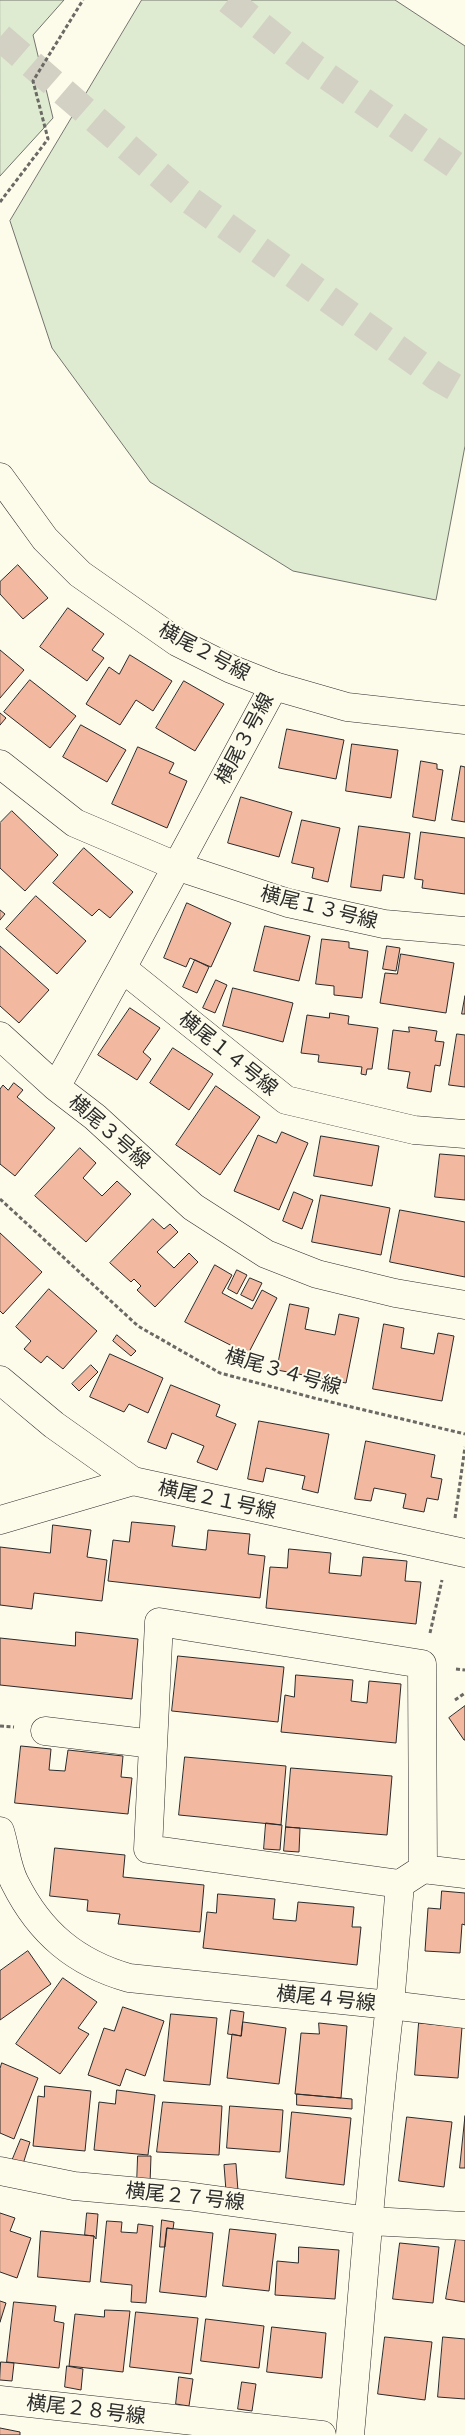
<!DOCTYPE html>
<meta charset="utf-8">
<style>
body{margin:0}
canvas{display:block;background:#fdfbea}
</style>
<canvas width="465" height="2435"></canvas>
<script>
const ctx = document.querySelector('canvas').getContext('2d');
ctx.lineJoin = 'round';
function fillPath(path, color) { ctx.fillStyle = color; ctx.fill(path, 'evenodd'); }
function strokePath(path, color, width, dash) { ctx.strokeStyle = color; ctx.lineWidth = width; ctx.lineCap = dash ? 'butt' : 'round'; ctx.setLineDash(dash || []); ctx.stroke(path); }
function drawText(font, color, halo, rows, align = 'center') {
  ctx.font = font + ' "Alegreya Sans","Noto Sans JP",sans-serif'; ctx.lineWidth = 4; ctx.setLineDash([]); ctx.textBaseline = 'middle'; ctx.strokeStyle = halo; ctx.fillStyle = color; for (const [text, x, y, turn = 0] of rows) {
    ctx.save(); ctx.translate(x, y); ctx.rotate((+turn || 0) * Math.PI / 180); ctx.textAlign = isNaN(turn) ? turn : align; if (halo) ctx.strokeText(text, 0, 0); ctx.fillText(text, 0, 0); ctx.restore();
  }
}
const green = new Path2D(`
 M0,0H64L33,35L53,118L0,176Z
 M142,0H395L465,46V446L436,600L293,571L150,482L52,348L10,221Z`);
const building = new Path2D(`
 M18,565L48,598L23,619L0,594V582Z
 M68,608L104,634L92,650L104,658L87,681L40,647Z
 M0,650L24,670L0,698Z
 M130,655L172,681L153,711L136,700L120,725L86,704L109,667L119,674Z
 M30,680L76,716L50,748L4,712Z
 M184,681L224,704L195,751L156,728Z
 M0,713L6,718L0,725Z
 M81,725L126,750L107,782L63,757Z
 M287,729L344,740L336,779L279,768Z
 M352,744L398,750L391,798L346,791Z
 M138,747L174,763L169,773L187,781L167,828L112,804Z
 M421,761L437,764V769L443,770L435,821L413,817Z
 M461,766L465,767V822L452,820Z
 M241,797L292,812L279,857L228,843Z
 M12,811L58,855L25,891L0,868V823Z
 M302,820L340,828L328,882L312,878L314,868L292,863Z
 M359,826L410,833L404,878L383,875L381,891L351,887Z
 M421,832L465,838V894L422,888L423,880L415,879Z
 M84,848L133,892L110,918L99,909L92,916L53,883Z
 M36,896L86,941L57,974L6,929Z
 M187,903L231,923L211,967L190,958L186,967L164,958Z
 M0,910L5,914L0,920Z
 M265,926L310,936L299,981L254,971Z
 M322,939L349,942V948L368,951L362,998L334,995V986L316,984Z
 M0,946L49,990L19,1023L0,1006Z
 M387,946L400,948L396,971L383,969Z
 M401,954L454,963L446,1013L380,1003L385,973L397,974Z
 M195,960L209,967L197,993L183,987Z
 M216,980L227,985L215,1013L203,1008Z
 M233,988L293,1003L283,1042L223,1026Z
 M465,996V1014H462Z
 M130,1008L160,1028L143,1052L151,1059L137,1080L98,1055Z
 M330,1013L349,1016L348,1024L378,1028L372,1069H367L366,1075L361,1074L362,1067L318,1062L319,1055L301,1053L307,1015L329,1018Z
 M409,1027L437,1031L435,1041L444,1042L440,1066L435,1065L431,1092L407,1088L410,1072L388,1069L393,1030L409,1032Z
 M457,1034L465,1035V1087L449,1085Z
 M173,1048L213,1074L189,1110L150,1083Z
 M14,1083L23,1090L17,1097L55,1128L15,1176L0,1164V1089L3,1085L8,1090Z
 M216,1086L260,1117L220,1175L176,1145Z
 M282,1132L308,1143L279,1210L234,1191L258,1135L276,1143Z
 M321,1136L379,1146L372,1186L314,1176Z
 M80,1148L96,1163L83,1178L102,1196L117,1181L131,1194L86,1242L35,1196Z
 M440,1154L465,1156V1200L435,1197Z
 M294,1192L313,1200L302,1229L283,1221Z
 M321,1195L390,1208L381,1255L312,1242Z
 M400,1210L465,1222V1277L390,1262Z
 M153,1219L164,1229L170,1224L178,1232L157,1252L174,1268L189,1253L198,1262L155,1307L137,1290L141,1286L134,1279L131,1282L110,1263Z
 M0,1233L42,1272L3,1314L0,1311Z
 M215,1265L232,1275L222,1293L252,1309L262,1290L277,1298L248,1354L185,1322Z
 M237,1270L247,1275L237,1294L228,1289Z
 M250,1278L262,1283L253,1301L241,1295Z
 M49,1289L97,1331L63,1369L47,1356L41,1363L24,1349L31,1341L16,1327Z
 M290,1304L309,1308L305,1329L335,1335L339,1314L359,1318L346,1383L277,1370Z
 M384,1324L404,1328L401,1348L434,1354L438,1333L454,1336L442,1401L373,1389Z
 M117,1335L136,1351L131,1356L113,1341Z
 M110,1354L163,1378L148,1413L129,1404L124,1412L90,1397Z
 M91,1365L98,1372L79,1391L72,1384Z
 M171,1385L220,1405L216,1416L236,1424L217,1470L197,1462L204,1446L172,1433L166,1449L148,1442Z
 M259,1421L329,1434L318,1493L302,1489L305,1476L266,1468L263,1482L248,1479Z
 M366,1441L435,1455L431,1477L442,1479L438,1500L427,1498L424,1512L403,1508L406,1494L374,1488L371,1501L355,1499Z
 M132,1522L175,1526L172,1546L206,1550L208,1530L250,1534L248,1554L265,1556L260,1598L108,1581L113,1540L129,1542Z
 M53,1525L91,1530L87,1557L107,1560L102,1601L34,1593L32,1609L0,1605V1547L50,1553Z
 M289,1549L331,1553L329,1573L361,1576L363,1557L407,1561L405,1581L421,1582L416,1624L266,1608L270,1567L287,1568Z
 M76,1632L138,1639L132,1699L0,1685V1638L75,1646Z
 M178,1656L284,1667L278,1722L172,1711Z
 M296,1675L353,1680L351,1701L367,1703L369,1681L401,1684L396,1743L281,1732L285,1695L294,1697Z
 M465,1706V1740H464L449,1718Z
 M21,1746L51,1749L49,1770L65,1771L68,1750L123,1756L121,1777L132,1778L128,1814L15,1803Z
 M185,1757L286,1766L281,1825L179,1815Z
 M291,1768L392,1776L387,1835L286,1827Z
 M266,1823L282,1825L280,1850L264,1849Z
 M286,1827L300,1828L299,1852L284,1851Z
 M55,1848L125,1855L123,1877L204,1885L200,1932L118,1924L120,1914L87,1911L88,1900L50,1896Z
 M442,1891L465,1893V1925L462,1924L460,1953L425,1951L428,1908L440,1909Z
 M218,1894L275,1899L273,1919L296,1921L298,1902L354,1907L352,1927H361L357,1965L203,1948L207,1912L216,1913Z
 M28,1951L51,1984L0,2020V1971Z
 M63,1978L97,2002L78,2028L89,2034L60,2074L16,2044Z
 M123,2007L164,2021L145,2076L126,2069L120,2086L88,2075L104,2028L114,2031Z
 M231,2010L244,2012L241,2036L228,2034Z
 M171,2014L217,2018L210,2085L164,2081Z
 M243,2022L286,2028L279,2084L227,2078L232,2034L241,2036Z
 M319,2023L347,2026L341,2098L295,2094L301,2033L319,2034Z
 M419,2023L462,2027L458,2078L415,2075Z
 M2,2063L38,2078L14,2139L0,2133V2069Z
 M45,2086L91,2091L85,2151L33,2146L38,2096L44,2097Z
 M117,2090L155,2095L148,2155L94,2150L99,2102L115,2104Z
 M297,2094L352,2099V2109L297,2105Z
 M163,2102L222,2106L219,2155L157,2152Z
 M230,2106L283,2110L280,2152L227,2148Z
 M292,2112L351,2118L344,2185L286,2178Z
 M465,2116V2168H460Z
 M407,2117L452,2122L444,2187L399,2181Z
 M21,2139L30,2142L23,2164L12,2161Z
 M138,2156H151L150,2184H137Z
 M236,2164L238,2191H226L224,2165Z
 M0,2213L15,2218L10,2231L31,2238L17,2278L0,2272Z
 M87,2213L98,2214L96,2239L94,2236L85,2235Z
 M162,2220L174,2222L173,2229L167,2228L165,2247H160Z
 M107,2221L122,2222L121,2232L137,2233L138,2224L153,2226L146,2303L131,2302L132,2285L101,2282Z
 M167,2228L213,2233L206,2297L160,2292Z
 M230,2229L276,2234L269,2291L223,2286Z
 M41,2231L94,2236L90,2282L38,2277Z
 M456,2239L465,2240V2302L446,2299Z
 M400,2243L439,2247L433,2303L393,2299Z
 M299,2247L339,2250L335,2299L275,2295L277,2261L298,2263Z
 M0,2301L6,2303L0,2322Z
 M14,2302L56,2306L54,2321L64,2323L59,2368L7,2362Z
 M105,2310L130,2311L123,2372L69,2366L75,2314L104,2317Z
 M136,2312L198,2318L191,2374L130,2367Z
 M206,2319L264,2326L259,2368L201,2361Z
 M272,2327L326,2333L322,2378L267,2372Z
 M385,2337L432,2342L425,2400L378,2394Z
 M443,2337L465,2339V2399L438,2397Z
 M1,2362L14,2363L12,2381L0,2380Z
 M67,2366L83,2369L81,2390L65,2387Z
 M179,2377L193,2379L189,2406L176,2404Z
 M242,2382L256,2384L252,2411L238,2409Z
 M0,2428L20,2432V2435H0Z`);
const motorwayTunnel = new Path2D(`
 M228,0L305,61L465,172
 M0,37L184,196L437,377L465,393`);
const path = new Path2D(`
 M0,202L48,139L33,81L83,0
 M0,1199L138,1326L220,1373L314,1398L465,1434
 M455,1518L465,1447
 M430,1633L442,1580
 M456,1669L465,1670
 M455,1700L465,1693
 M0,1726L14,1727`);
const minor = new Path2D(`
 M274,686L122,968L56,1087L95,1117L193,1207L266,1254L317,1274L395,1293L465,1305
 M0,764L75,823L176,866L288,903L384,924L465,931
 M122,968L286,1100L414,1130L465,1134
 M0,1036L56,1087
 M0,1380L54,1425L133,1481L465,1553
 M0,1520L133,1481
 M45,1731L153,1744
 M0,1831C5,1847 7,1868 15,1883C40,1933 76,1963 129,1978L390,2005C373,2148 363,2292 350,2435
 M423,1869L422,1664L159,1622L148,1849L400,1884L423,1869L465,1874
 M400,1884L390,2005L465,2014
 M0,2171L74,2186L187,2196L370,2221L465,2226
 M0,2400L322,2435`);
const tertiary = new Path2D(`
 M0,477L45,539L80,574L177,642L231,669L274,686L347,707L465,720`);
const streetNames = [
 ["横尾２号線",204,652,28],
 ["横尾３号線",245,739,-62],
 ["横尾１３号線",319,908,14],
 ["横尾１４号線",228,1054,39],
 ["横尾３号線",109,1132,41],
 ["横尾３４号線",283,1372,16],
 ["横尾２１号線",217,1500,12],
 ["横尾４号線",326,1999,6],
 ["横尾２７号線",185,2197,6],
 ["横尾２８号線",86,2410,7]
];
fillPath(green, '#deebd1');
strokePath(green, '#74746e', 1);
fillPath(building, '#f2b8a0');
strokePath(building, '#2b2b2b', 1);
strokePath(motorwayTunnel, '#d3d1c4', 28, [28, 14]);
strokePath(minor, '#2b2b2b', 29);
strokePath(tertiary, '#2b2b2b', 29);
strokePath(path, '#6a6964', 3, [4, 2.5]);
strokePath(minor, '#fdfbea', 28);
strokePath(tertiary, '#fdfbea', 28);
drawText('20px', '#2b2b2b', '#fdfbea', streetNames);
</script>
